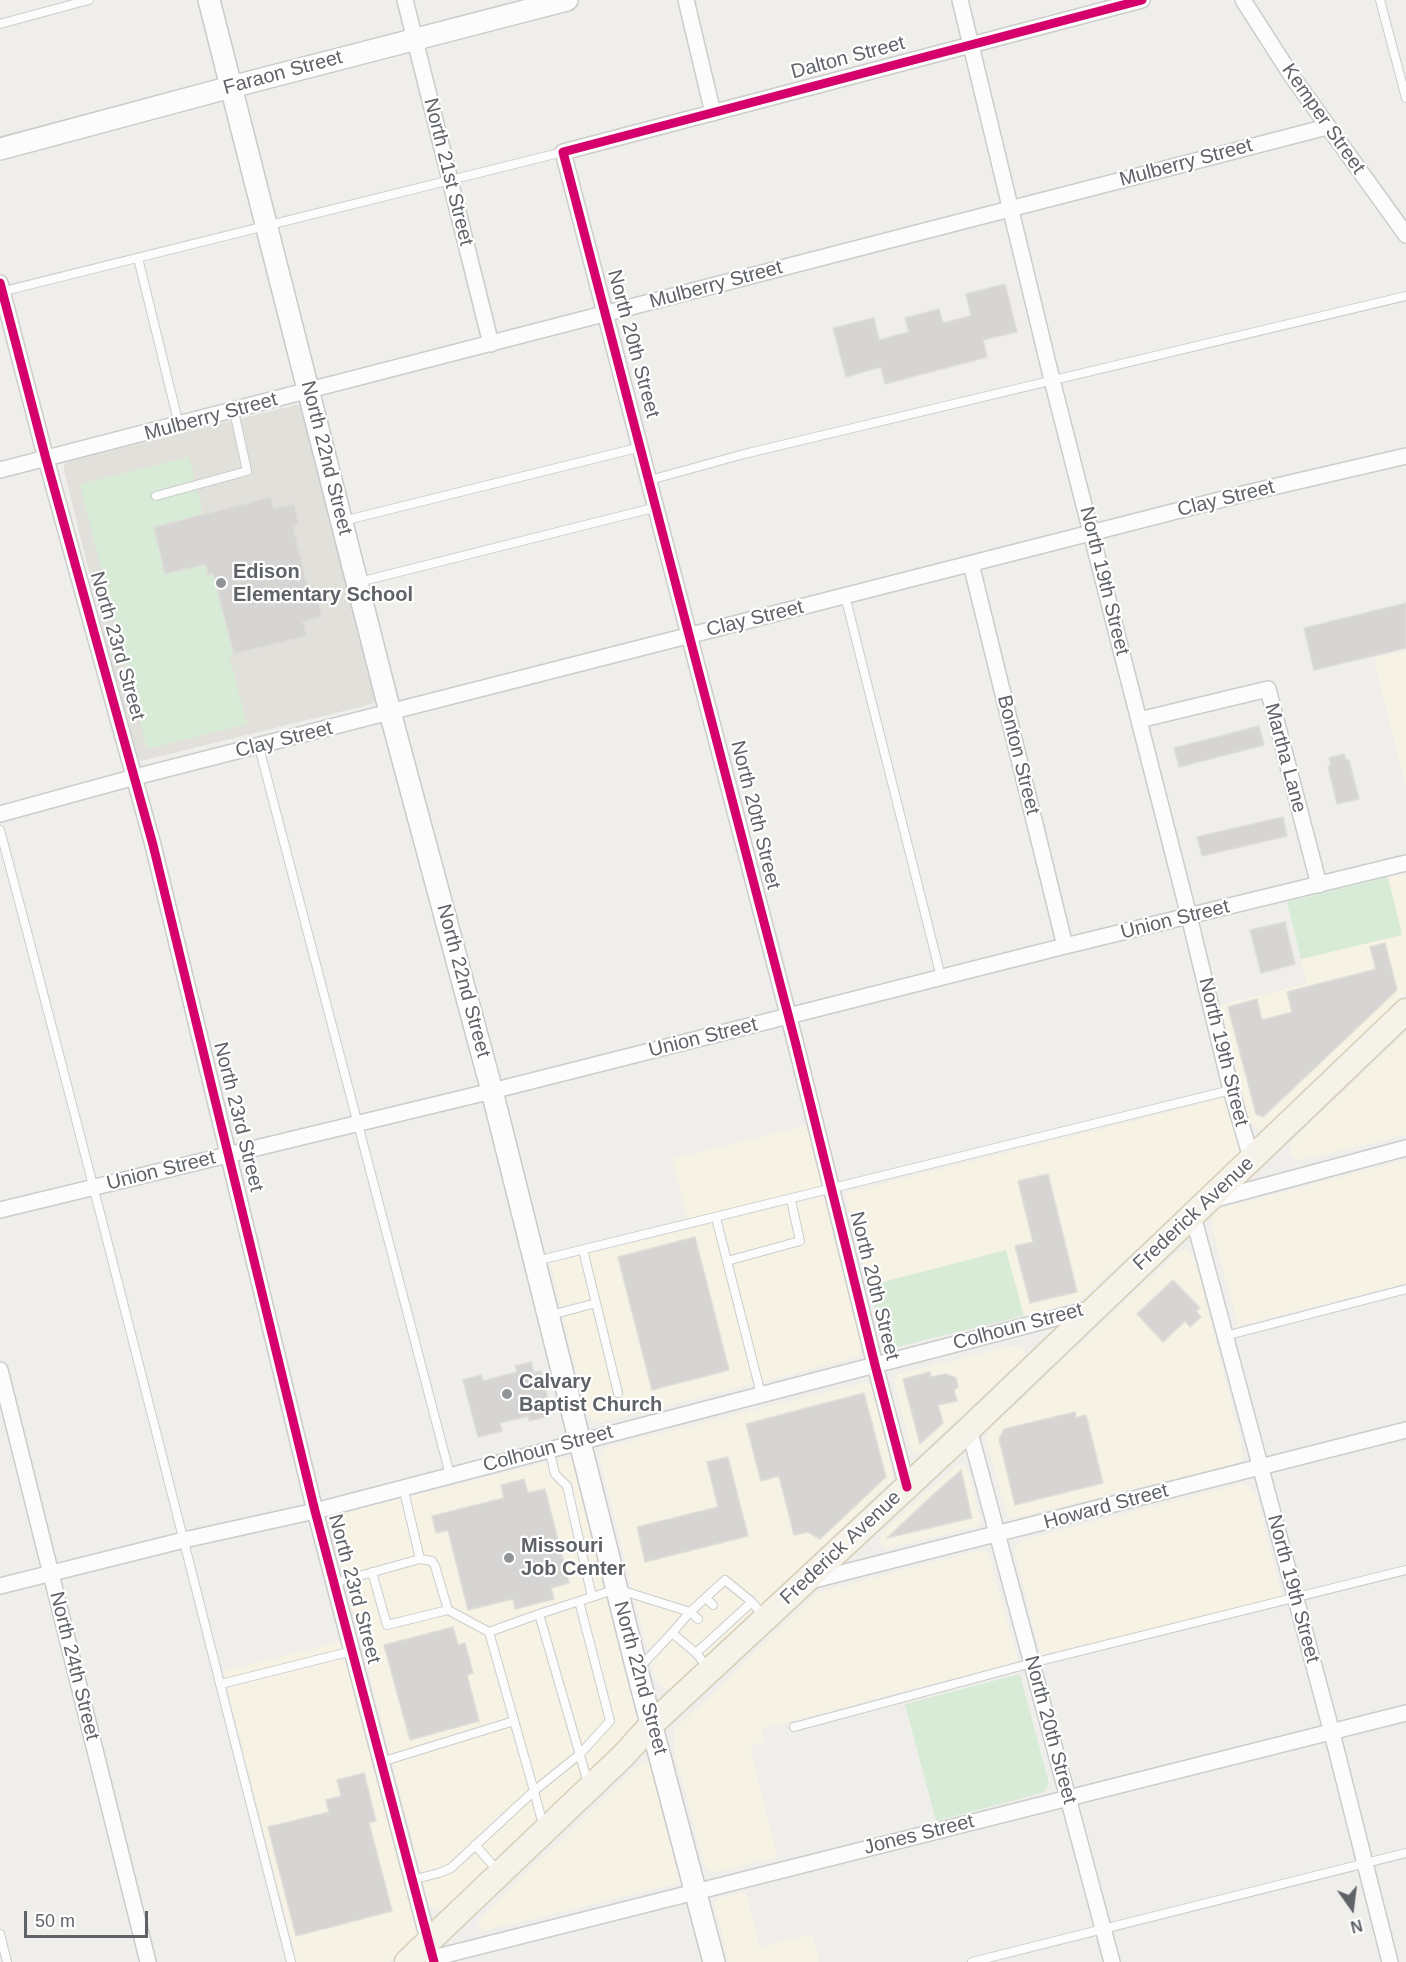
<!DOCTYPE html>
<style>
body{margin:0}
#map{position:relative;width:1406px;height:1962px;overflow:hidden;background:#efeeea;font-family:Arial,sans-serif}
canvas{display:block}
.north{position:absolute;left:1322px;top:1878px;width:60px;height:60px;-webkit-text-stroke:4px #fff;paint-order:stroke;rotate:166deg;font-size:16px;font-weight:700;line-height:24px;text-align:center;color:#5f6368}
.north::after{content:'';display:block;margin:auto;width:21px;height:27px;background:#5f6368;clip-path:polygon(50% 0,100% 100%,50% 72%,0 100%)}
.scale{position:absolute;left:24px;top:1911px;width:124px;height:27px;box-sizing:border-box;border:3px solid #5f6368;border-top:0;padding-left:8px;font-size:18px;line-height:21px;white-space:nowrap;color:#5f6368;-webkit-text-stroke:4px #fff;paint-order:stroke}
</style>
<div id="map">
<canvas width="1406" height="1962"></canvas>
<div class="north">N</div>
<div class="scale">50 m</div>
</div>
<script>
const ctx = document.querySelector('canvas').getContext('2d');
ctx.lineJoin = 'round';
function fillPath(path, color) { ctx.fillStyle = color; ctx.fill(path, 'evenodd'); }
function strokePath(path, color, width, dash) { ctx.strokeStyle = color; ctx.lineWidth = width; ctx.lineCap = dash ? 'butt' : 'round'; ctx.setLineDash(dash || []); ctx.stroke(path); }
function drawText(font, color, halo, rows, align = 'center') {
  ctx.font = font + ' Arial,sans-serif'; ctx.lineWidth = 4.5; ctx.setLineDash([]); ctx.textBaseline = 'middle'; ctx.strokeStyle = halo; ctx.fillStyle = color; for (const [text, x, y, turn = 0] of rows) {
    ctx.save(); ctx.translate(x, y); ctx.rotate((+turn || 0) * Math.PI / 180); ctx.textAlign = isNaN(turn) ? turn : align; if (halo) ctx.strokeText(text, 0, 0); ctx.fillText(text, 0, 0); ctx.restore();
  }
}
const commercial = new Path2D(`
 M1406,650V786L1374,658Z
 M1406,873V993L1264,1127L1258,1130L1249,1120L1220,1005L1306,984L1301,959L1401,935L1388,877Z
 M1406,1032V1135L1301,1160L1294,1158L1290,1152V1143Z
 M1225,1098L1239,1147V1157L1078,1301L1024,1316L1006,1250L868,1286L845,1193Z
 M807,1125L823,1186L687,1219L672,1159Z
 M1406,1160V1283L1238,1326L1212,1226V1216L1218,1209Z
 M826,1196L862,1348L859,1355L851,1359L597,1423L591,1420L587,1413L550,1263Z
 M1184,1249L1191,1254L1196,1264L1242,1447V1460L1233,1464L1014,1518L1008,1516L986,1440L988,1431L1176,1254Z
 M1022,1345L1025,1352L1023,1358L922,1452L914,1454L910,1445L894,1380L898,1374L1012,1346Z
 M862,1383L871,1384L875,1394L893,1472L892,1480L674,1687L664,1689L654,1676L600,1459L601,1451L607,1447Z
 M565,1458L572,1460L576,1466L639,1718L636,1725L629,1733L443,1909L436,1910L429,1905L331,1524L333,1517L338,1514Z
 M957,1465L964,1466L969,1474L980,1519L977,1526L886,1549L881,1545L880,1538L883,1532Z
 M1241,1484L1249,1486L1256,1493L1282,1596L1041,1656L1014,1549L1018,1544L1025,1539Z
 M978,1551L986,1552L990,1558L1018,1661L761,1729L765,1742L750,1746L778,1857L719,1872L709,1871L705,1867L675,1754L673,1742L675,1729L813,1597L823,1591Z
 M342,1641L417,1926V1935L389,1962H297L223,1671Z
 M649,1761L654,1768L681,1875L679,1881L671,1885L487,1930L480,1929L478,1920L642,1762Z
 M746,1892L760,1947L812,1934L819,1962H729L715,1908L716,1902L720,1898Z`);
const education = new Path2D(`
 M296,405L303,406L377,701L368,705L141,761L136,757L133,751L64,470V464L70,461Z`);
const green = new Path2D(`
 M189,457L203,514L154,527L166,574L206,564L208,575L213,574L234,654L229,655L247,724L147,749L80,484Z
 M1388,877L1402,935L1301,959L1287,902Z
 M1006,1250L1024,1316L892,1348L885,1344L868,1286Z
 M1020,1674L1048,1780V1787L1042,1793L936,1821L905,1704Z`);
const building = new Path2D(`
 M1005,284L1017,332L983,340L987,357L885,384L881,367L846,377L833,328L874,318L879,340L909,332L905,318L939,309L943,323L971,316L966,294Z
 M271,497L274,508L294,504L299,524L293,526L311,600L317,598L322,617L303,622L307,636L234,654L213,574L208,575L206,564L165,574L154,527Z
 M1406,603V648L1314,670L1304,628Z
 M1259,726L1264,745L1179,767L1174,748Z
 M1344,754L1346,760H1349L1359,799L1337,804L1328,766L1331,765L1329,758Z
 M1283,817L1287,836L1202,856L1197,837Z
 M1285,922L1295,964L1261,973L1250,930Z
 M1385,943L1397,990L1263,1117L1256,1114L1228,1007L1257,999L1262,1020L1292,1012L1287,992L1376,969L1370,947Z
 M1048,1174L1077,1292L1030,1303L1015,1246L1033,1242L1018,1181Z
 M695,1237L729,1370L652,1390L618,1257Z
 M1173,1280L1200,1308L1196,1311L1201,1317L1190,1327L1185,1321L1163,1342L1137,1314Z
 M531,1362L534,1373L541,1371L550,1407L543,1409L545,1417L529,1421L528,1416L500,1423L502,1431L478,1437L463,1380L481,1375L483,1381L517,1372L515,1366Z
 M930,1372L931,1377L946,1374L956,1378L958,1387L954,1390L957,1401L938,1405L943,1423L920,1444L903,1379Z
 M864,1393L886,1477L820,1539L808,1532L794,1535L779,1476L761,1481L746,1424Z
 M1075,1412L1076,1418L1086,1415L1103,1483L1015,1505L999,1439L1004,1429Z
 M728,1457L748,1536L645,1562L637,1527L718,1507L707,1462Z
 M961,1470L972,1518L887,1538L937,1491Z
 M524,1479L528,1493L545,1489L569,1583L551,1588L554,1599L515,1609L513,1599L468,1610L448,1530L436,1533L432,1516L504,1498L501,1485Z
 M453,1627L458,1645L465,1643L473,1673L467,1675L479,1721L410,1740L384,1645Z
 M364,1773L376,1821L369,1823L392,1911L296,1936L268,1827L329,1812L326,1800L341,1796L337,1780Z`);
const lane = new Path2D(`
 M1380,0L1406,98
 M0,24L89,0
 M138,258L179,425
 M0,292L563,152
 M650,480L744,454L1406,296
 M156,496L247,471L234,411
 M343,521L641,447
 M359,582L657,507
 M845,596L941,977
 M259,747L450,1475
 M0,830C101,1207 194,1585 291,1962
 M716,1218L761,1394
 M583,1250L618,1393
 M536,1261L1231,1090
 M727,1261L800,1241L791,1200
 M551,1315L596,1303
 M1225,1336L1406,1289
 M549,1449L555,1474L567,1486L592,1597
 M372,1572L387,1625L448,1610L435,1566L432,1561L420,1559
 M334,1583L420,1559L403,1487
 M706,1598L713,1605
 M448,1610L489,1632
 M696,1653L752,1602
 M640,1667L672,1633
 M709,1669L696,1653L672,1633L690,1612L725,1580L752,1602L763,1616
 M221,1684L352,1651
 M794,1727L1032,1663L1406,1570
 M381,1762L514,1721
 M588,1783L539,1614L617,1589L690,1612L698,1619
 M543,1825L534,1791L580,1754L610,1721L579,1601
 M475,1845L499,1872
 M412,1880L439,1873L451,1868L534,1791L489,1632L539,1614
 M0,1934L7,1962
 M972,1962L1406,1853`);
const street = new Path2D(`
 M405,0L491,344
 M686,0L713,113
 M960,0L1052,380L1189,916L1231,1090L1252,1161
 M1243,0L1291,75L1406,235
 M0,283L46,459L153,845L315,1511L434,1962
 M0,470L1327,127
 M971,564L1065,946
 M1139,720L1268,689L1319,885
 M0,814L135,777L1247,493L1406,456
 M1212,1200L1406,1148
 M0,1210L492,1091L1065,946L1406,863
 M1193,1216L1332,1733L1390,1962
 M0,1370L148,1962
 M969,1429L1112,1962
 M907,1487L875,1365L795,1041L563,152L1142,0
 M810,1581L1406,1430
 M0,1586L184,1540L315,1511L1090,1309
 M433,1958L1406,1713`);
const secondary = new Path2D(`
 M209,0L390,712L492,1091L637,1670L714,1962
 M0,149L231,87L567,0`);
const primary = new Path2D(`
 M407,1962L623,1756L652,1724L969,1429L1406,1011`);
const cycleway = new Path2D(`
 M0,283L46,459L153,845L315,1511L434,1962
 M907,1487L875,1365L795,1041L563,152L1142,0`);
const markers = [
 [221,583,6,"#919496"],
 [507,1394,6,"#919496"],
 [509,1558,6,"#919496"]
];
const streetNames = [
 ["Dalton Street",848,58,-15],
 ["Faraon Street",283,73,-15],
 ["Kemper Street",1323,119,55],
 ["Mulberry Street",1186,163,-15],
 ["North 21st Street",448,172,76],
 ["Mulberry Street",716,285,-15],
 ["North 20th Street",633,344,75],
 ["Mulberry Street",211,417,-15],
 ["North 22nd Street",326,458,76],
 ["Clay Street",1226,499,-14],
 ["North 19th Street",1104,581,76],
 ["Clay Street",755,619,-14],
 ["North 23rd Street",117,646,74],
 ["Clay Street",284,740,-14],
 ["Bonton Street",1018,755,76],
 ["Martha Lane",1285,758,75],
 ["North 20th Street",755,815,76],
 ["Union Street",1175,920,-14],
 ["North 22nd Street",463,981,75],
 ["Union Street",703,1038,-14],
 ["North 19th Street",1223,1052,76],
 ["North 23rd Street",238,1117,76],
 ["Union Street",161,1171,-14],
 ["Frederick Avenue",1194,1214,-43],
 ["North 20th Street",874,1286,76],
 ["Colhoun Street",1018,1327,-15],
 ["Colhoun Street",548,1449,-15],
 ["Howard Street",1106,1507,-15],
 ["Frederick Avenue",841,1548,-43],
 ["North 23rd Street",354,1589,75],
 ["North 19th Street",1293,1589,75],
 ["North 24th Street",74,1666,76],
 ["North 22nd Street",640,1678,75],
 ["North 20th Street",1050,1730,75],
 ["Jones Street",919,1835,-14]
];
const poiNames = [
 ["Edison",233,572],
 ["Elementary School",233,595],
 ["Calvary",519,1382],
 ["Baptist Church",519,1405],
 ["Missouri",521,1546],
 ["Job Center",521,1569]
];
fillPath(commercial, '#f7f3e4');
fillPath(education, '#e2e0da');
fillPath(green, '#d8ebd6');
fillPath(building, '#d6d5d3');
strokePath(building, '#deddd9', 1.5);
strokePath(lane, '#cbcccc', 10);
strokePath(street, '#cbcccc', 18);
strokePath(secondary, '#cacacb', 24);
strokePath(primary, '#d7ceb8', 27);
strokePath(lane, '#fdfcfc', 8);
strokePath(street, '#fdfcfc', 15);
strokePath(secondary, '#fdfcfc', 21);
strokePath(primary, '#f4f2e9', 24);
strokePath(cycleway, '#d6006c', 9);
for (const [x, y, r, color] of markers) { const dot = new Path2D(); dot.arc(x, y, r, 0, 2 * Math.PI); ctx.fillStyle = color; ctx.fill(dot); strokePath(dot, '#fff', 2); }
drawText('20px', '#5f6368', '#fff', streetNames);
drawText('bold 20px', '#5f6368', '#fff', poiNames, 'left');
</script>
